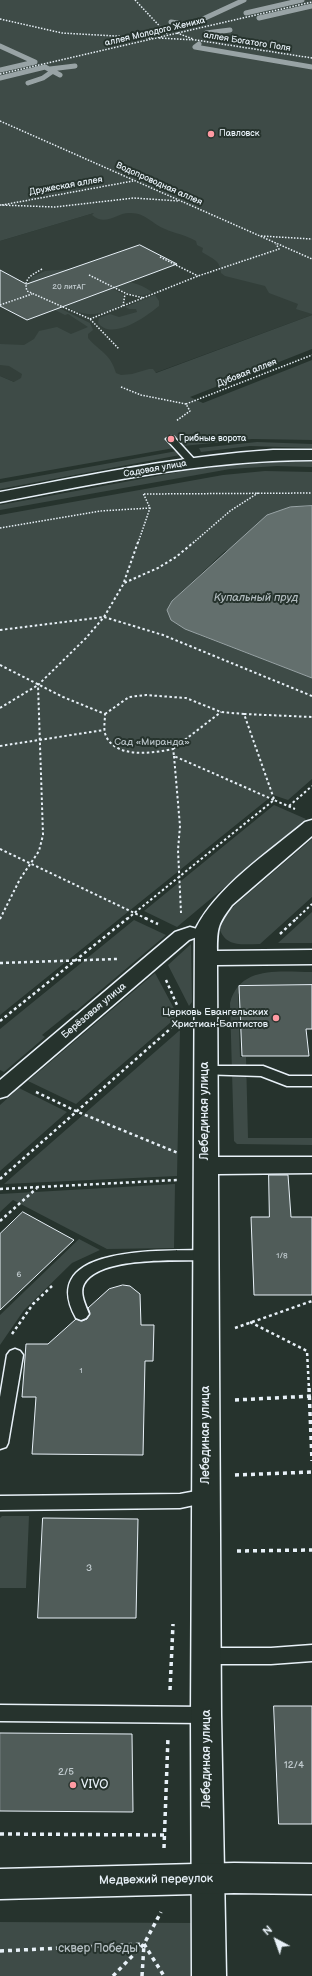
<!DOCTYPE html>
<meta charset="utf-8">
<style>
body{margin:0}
#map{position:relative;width:312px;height:1976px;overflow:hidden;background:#26332d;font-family:"Balsamiq Sans",sans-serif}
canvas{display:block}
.north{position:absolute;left:256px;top:1920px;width:40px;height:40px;-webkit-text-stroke:3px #26332d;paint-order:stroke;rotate:319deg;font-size:11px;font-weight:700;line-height:16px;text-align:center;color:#e8f1f8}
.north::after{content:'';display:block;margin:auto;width:14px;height:18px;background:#e8f1f8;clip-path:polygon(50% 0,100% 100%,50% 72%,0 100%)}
</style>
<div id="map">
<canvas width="312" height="1976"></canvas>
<div class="north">N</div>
</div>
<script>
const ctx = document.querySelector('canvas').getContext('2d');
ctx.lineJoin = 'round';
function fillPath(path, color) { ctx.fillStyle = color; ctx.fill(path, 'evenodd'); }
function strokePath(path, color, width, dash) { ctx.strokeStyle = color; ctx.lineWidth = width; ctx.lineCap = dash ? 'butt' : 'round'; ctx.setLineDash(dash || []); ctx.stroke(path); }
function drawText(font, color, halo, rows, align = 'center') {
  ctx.font = font + ' "Balsamiq Sans",sans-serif'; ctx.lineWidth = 4; ctx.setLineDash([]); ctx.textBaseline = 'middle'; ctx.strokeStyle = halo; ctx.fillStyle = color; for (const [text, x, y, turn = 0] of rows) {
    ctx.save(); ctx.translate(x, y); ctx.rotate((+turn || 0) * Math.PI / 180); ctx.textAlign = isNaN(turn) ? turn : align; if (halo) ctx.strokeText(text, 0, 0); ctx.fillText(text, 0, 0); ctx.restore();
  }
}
const built = new Path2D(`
 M134,201L312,263V315L68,405L0,376V241Z`);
const green = new Path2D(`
 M0,0H312V314L296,309L298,304L269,293L265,286L225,276L221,273C220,259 212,259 202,252L203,248L197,245L196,241C184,234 176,234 165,229C152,224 145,212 129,213C116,213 106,227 92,215L94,213L0,241Z
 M69,269L74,271L60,294L76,302L102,293L92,288L103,284L123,294V303C116,310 98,315 88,314C74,313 39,295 29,285L32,277L45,271Z
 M93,276C111,279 137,280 152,292C135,303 109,284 93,276Z
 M155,295L159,301V306C146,317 112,341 98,323L99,318L110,314L119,317L137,312L136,309H129L125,307Z
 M37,301L47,302L90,323L93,330L88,334V338C100,352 110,353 116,373L121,375L132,374L149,369H153L156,373L312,315V349L190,397L203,403L312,360V440L252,439L183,446L179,442L171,444L174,448L0,479V376L14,382L21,378L22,374L9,366L0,365V344L24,345L34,339L39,331L57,327L71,334L88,327L68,314L65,315Z
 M257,442L312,444V448L250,446L201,452L199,448Z
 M177,451L180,455L0,489V483Z
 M259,461L312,462V467L277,466L230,469L0,510V505L211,466Z
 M265,471L312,472V506H305L224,552L172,601L167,610L199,635L312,678V779L288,800L273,795L0,1015V515L223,475Z
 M274,805L306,819L177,927L144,911Z
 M312,839V897L260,944C242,944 225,948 219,927L227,912Z
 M312,912V943H278Z
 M134,920L166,935L76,1011L73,1010L42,1035L45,1037L4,1072L0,1070V1029Z
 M191,944L192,1002L189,1006L168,965Z
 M312,972V985L250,986L238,994L240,1057H246L248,1138H312V1145L237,1144L234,1141L230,1003C240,965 280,972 312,972Z
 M155,973L178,1016L76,1104L28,1081Z
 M180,1030L177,1176L4,1184Z
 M19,1088L67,1112L0,1171V1105Z
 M175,1184L174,1248L107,1249L13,1200L0,1212V1194Z
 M79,1239L100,1250L72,1263L24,1310L0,1345V1315Z
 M2,1516H29L26,1588H0V1518Z
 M0,1922L197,1923V1976H0Z`);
const water = new Path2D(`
 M312,506V678L185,629L171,620L167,610L172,601L267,515L290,507Z`);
const stream = new Path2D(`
 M246,13L302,0
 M259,18L312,6
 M171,22L190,25L244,0
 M206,33L230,30
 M199,44L195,47L312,67
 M0,46L35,62
 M50,69L75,66
 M0,70L35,62
 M0,78L45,67L60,75
 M28,83L43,78L53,71`);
const building = new Path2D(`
 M140,245L177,264L27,320L0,306V270L26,284Z
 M312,985V1029H306L309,1056H242L239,986Z
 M269,1175H288L291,1217H312V1295H254L251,1217H269Z
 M23,1212L74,1240L0,1310V1234Z
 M123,1285L130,1286L140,1294L141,1325H154L153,1361H145L143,1455L32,1454L36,1397H22L26,1344H48L76,1319L82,1321L87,1319L90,1313L88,1308L109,1289Z
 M43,1518L138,1519L136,1618H38Z
 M274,1706H312V1824H279Z
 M0,1733L132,1734L133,1812L0,1811Z`);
const pathFar3 = new Path2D(`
 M135,0L168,35
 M0,19L62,33L152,38
 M177,33L193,39
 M159,38L196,40L312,58
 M0,74L312,2
 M0,121L312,259
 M0,205L55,207L134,198L179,201
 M2,205L133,181
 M261,236L312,239
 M160,257L198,276
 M42,269C32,275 23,278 27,291L90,319L119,349
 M89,275L127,294L144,298
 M0,305L32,294
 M123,306L125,294
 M90,319L198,276L279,249L276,244
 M121,387L141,395L186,404L190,411L176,421
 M186,404L312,355
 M144,494L312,493
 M0,528L100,511L150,508
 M138,543L150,508L143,493
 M193,543L230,511L258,493`);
const pathFar2 = new Path2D(`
 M124,582L138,542
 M0,630L104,617L163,635L312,696
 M0,665L63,697L105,714C105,721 103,730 106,736C116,759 154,753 173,749L174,756L274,800
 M0,708L38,685
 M105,714L129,697L146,695L186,698L221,712L244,714L274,799
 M244,714L312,717
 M0,746L104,730
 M173,749L221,712
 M174,756L180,826L178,850L181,913
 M289,806L312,786
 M0,849L147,919
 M0,919L20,879L39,851L43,835L38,685L86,638L104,617L124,583L158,568L176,557L194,542
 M127,919L274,800L295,809
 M296,919L312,904`);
const pathFar1 = new Path2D(`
 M145,918L158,924
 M280,934L297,918
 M0,963L117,959
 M166,980L177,1005
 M0,1021L128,918
 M36,1092L78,1112L178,1153
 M0,1179L178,1022
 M0,1189L177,1180
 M0,1221L37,1188
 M250,1322L307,1351L309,1389
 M235,1328L312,1301
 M12,1334L33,1304L52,1286`);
const path = new Path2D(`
 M309,1388L312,1461
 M235,1400L312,1396
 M235,1475L312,1472
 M237,1551L312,1550
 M170,1690L173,1624
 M0,1834L164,1835
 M164,1848L168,1737
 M144,1944L164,1976
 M0,1951L144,1944
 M113,1976L144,1944L161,1912
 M142,1976L144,1944`);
const service = new Path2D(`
 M171,436L174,437L195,460V464H189L168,441L166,439Z
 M205,1066H263L289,1076H312V1086H287L261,1076L200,1074L198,1071L200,1068Z
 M205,1250L210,1251L212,1255L210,1259L205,1260C177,1261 99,1256 84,1284C79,1293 86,1306 89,1314L86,1318L81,1320L76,1318C35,1244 166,1251 205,1250Z
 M15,1349L20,1351L23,1355L8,1443L6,1447L0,1449V1397L7,1355L10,1351Z
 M207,1489L213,1491L215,1496L213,1501L180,1508L0,1510V1496L180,1494Z
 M312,1645V1661L271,1664H206L200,1661L197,1656L200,1651L206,1648H271Z
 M0,1705L206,1707L212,1709L215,1715L212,1721L206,1723L0,1721Z`);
const pedestrian = new Path2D(`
 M190,927L197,929L200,933L197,937L189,940L7,1096L0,1098V1080L175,932Z`);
const minor = new Path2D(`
 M312,820V836L232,905C218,924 217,927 217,951L312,950V964L217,965L218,1157H312V1173L218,1174L221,1715L226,1976H192L191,1715L195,930C215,888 269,852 305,822Z`);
const tertiary = new Path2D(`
 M234,1863L312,1864V1894L234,1893L0,1899V1869Z`);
const secondary = new Path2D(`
 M273,450H312V460C206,460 104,482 0,502V492C91,475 180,456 273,450Z`);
const markers = [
 [211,134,4,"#ff9aa2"],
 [171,439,4,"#ff9aa2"],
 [276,1018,4,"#ff9aa2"],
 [73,1785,4,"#ff9aa2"]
];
const numberNames = [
 ["20 литАГ",69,287],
 ["1/8",282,1256],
 ["6",19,1275],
 ["1",81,1371]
];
const farStreetnames = [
 ["аллея Молодого Жениха",155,32,-13],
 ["аллея Богатого Поля",247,42,9],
 ["Водопроводная аллея",159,184,24],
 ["Дружеская аллея",66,186,-10],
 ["Дубовая аллея",247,373,-21],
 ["Садовая улица",155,469,-10]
];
const farPoinames = [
 ["Павловск",219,134],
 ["Грибные ворота",179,439]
];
const parkNames = [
 ["Сад «Миранда»",152,742]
];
const streetNames = [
 ["Берёзовая улица",94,1011,-40]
];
const poiNames = [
 ["Церковь Евангельских",268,1012],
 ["Христиан-Баптистов",268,1024]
];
const nearNumbernames = [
 ["3",89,1568],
 ["12/4",294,1765],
 ["2/5",66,1772]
];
const waterNames = [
 ["Купальный пруд",256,598]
];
const nearStreetnames = [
 ["Лебединая улица",205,1111,-90],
 ["Лебединая улица",206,1435,-90],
 ["Лебединая улица",207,1759,-90],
 ["Медвежий переулок",156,1880,-1]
];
const nearPoinames = [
 ["VIVO",81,1785]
];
const nearParknames = [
 ["сквер Победы",98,1949]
];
fillPath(built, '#333f3a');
fillPath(green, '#3e4b47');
fillPath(water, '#636f6d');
strokePath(water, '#98a3a5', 1);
strokePath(stream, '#98a3a5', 5);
fillPath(building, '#505c59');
strokePath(building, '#e8f1f8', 1);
strokePath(service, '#e8f1f8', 3);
strokePath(pedestrian, '#e8f1f8', 3);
strokePath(minor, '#e8f1f8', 3);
strokePath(tertiary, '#e8f1f8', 3);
strokePath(secondary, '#e8f1f8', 3);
strokePath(pathFar3, '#e8f1f8', 1.5, [1.5, 1.5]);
strokePath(pathFar2, '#e8f1f8', 2, [2.5, 2.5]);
strokePath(pathFar1, '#e8f1f8', 2.5, [3, 3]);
strokePath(path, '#e8f1f8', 3.5, [4, 4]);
fillPath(service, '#26332d');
fillPath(pedestrian, '#26332d');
fillPath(minor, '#26332d');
fillPath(tertiary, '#26332d');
fillPath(secondary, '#26332d');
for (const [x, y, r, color] of markers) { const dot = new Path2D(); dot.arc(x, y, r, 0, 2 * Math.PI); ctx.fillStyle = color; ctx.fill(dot); strokePath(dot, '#26332d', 1.5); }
drawText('8px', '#c2ccd0', null, numberNames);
drawText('9px', '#e8f1f8', '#26332d', farStreetnames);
drawText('9px', '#e8f1f8', '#26332d', farPoinames, 'left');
drawText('10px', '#b5bfc3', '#26332d', parkNames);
drawText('10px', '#e8f1f8', '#26332d', streetNames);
drawText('10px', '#e8f1f8', '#26332d', poiNames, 'right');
drawText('10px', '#c2ccd0', null, nearNumbernames);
drawText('italic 11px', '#b3bdc0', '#26332d', waterNames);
drawText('12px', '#e8f1f8', '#26332d', nearStreetnames);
drawText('12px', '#e8f1f8', '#26332d', nearPoinames, 'left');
drawText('12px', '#b5bfc3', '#26332d', nearParknames);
</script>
